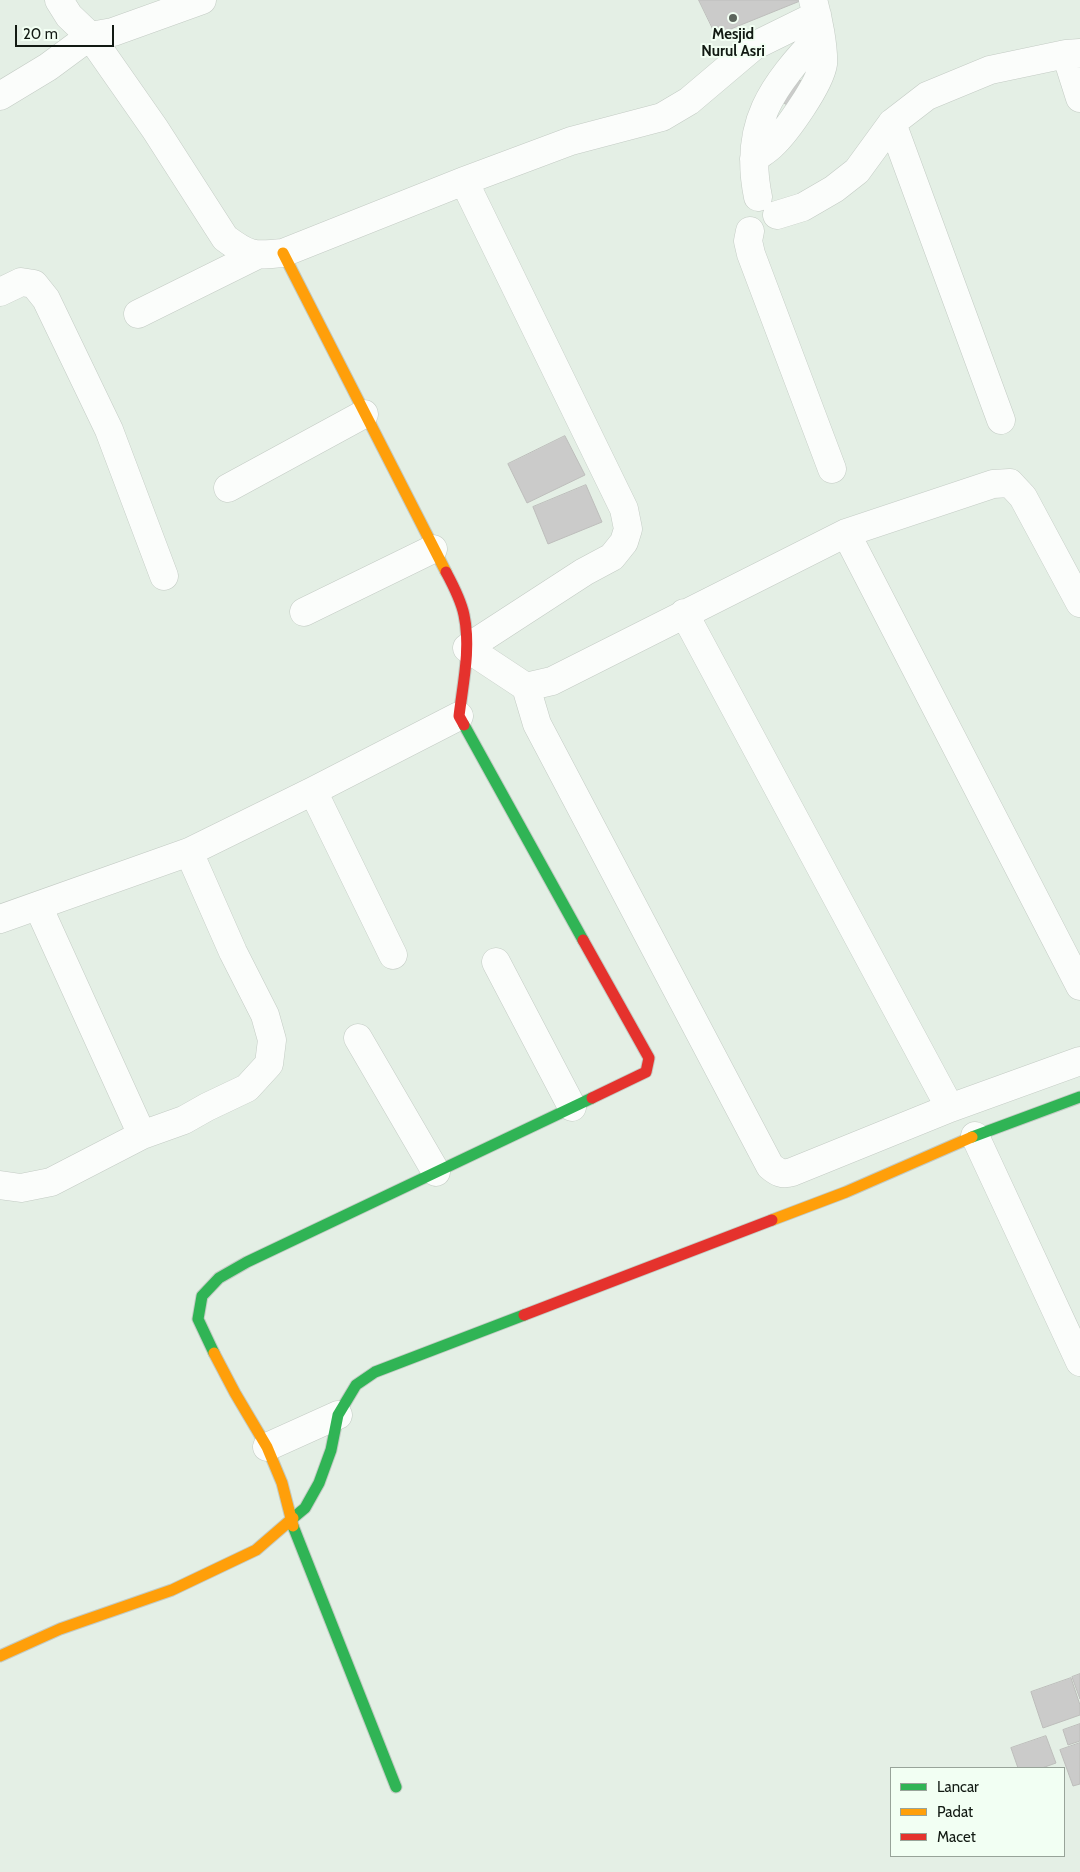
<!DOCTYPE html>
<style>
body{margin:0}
#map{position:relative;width:1080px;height:1872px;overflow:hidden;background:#e4efe5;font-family:Cabin,sans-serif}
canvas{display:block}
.legend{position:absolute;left:890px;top:1767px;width:175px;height:90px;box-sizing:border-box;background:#f2fff3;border:1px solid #98a399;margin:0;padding:6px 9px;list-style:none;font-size:15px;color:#121a13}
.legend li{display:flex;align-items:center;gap:10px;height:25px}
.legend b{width:25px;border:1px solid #98a399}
.scale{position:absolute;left:15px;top:25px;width:99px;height:22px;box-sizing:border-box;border:2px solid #121a13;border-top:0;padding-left:6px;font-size:15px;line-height:18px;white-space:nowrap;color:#121a13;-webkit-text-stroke:4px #f2fff3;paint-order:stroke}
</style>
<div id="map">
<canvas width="1080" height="1872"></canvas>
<ul class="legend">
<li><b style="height:6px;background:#30b455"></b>Lancar</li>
<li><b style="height:6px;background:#ff9f0a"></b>Padat</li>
<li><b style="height:6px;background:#e5322d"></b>Macet</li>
</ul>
<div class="scale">20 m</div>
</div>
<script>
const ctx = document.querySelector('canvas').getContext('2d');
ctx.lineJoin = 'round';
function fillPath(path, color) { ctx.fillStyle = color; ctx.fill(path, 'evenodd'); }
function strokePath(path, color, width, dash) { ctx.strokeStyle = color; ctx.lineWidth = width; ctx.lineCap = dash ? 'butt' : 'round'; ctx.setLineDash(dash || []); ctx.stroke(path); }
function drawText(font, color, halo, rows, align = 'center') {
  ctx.font = font + ' Cabin,sans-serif'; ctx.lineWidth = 4; ctx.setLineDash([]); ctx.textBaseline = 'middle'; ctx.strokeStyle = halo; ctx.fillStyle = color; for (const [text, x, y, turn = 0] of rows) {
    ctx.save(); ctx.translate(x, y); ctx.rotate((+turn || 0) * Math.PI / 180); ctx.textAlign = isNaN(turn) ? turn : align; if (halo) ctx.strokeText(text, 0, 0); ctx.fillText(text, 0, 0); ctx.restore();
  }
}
const building = new Path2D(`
 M699,0H799L800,1L716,35Z
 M794,76L808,86L793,109L778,99Z
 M565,436L585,475L527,503L508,464Z
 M586,485L602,522L548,544L533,507Z
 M1080,1674V1699L1072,1677Z
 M1071,1678L1080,1705V1715L1043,1728L1031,1692Z
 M1080,1724V1741L1068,1745L1063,1730Z
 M1046,1736L1056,1763L1042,1768H1018L1011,1748Z
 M1080,1743V1784L1073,1786L1060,1750Z`);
const street = new Path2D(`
 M59,0L69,16L90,36L155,129L225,238C249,256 253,256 283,253L464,181L571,141L662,117L689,101L754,46L817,15
 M1066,54L1080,98
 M0,96L48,67L90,36L113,32L202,0
 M892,123L1001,420
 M754,159C760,154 767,150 772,145C787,131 820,84 823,64C824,47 818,17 813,0
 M464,181L624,509L628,529L624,542L612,557L584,572L467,648L526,687L537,724L770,1166C777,1172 782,1175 792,1172L950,1108L1080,1061
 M758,197C743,124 772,86 820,35
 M777,215L803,207L834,189L857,171L892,123L927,96L990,70L1066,54L1080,53
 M750,231L748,241L751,254L832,469
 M0,292L21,282L34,284L46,299L109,430L164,576
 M138,314L257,255
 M228,488L364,414
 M846,533L1080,986
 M304,612L433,549
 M684,613L950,1108
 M526,687L552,681L846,533L993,484L1010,483L1023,497L1080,603
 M313,791L393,955
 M38,906L142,1135
 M0,919L189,852L313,791L459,716
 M496,962L572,1107
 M358,1038L436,1172
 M975,1136L1080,1362
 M0,1185L21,1188L51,1182L142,1135L184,1120L207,1107L247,1088L269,1064L272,1040L265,1015L233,952L189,852
 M267,1447L338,1415`);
const fast = new Path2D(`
 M464,725L583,940
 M972,1137L1080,1097
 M214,1353L198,1319L202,1296L219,1278L247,1262L592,1098
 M293,1518L305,1508L319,1483L331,1450L338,1415L356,1385L375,1372L524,1315
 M293,1526L396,1787`);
const slow = new Path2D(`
 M283,253L446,572
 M772,1220L846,1192L972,1137
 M214,1353L235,1393L267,1447L282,1483L293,1526
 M0,1656L60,1629L172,1590L256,1550L293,1518`);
const jam = new Path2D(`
 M446,572C453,585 461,600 464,615C471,648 463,683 459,716L464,725
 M583,940L649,1058L646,1072L592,1098
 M524,1315L772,1220`);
const markers = [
 [733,18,5,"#5c655c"]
];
const poiNames = [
 ["Mesjid",733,35],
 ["Nurul Asri",733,52]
];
fillPath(building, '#cbcbca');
strokePath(building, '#bdbdbb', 1);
strokePath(street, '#c3cbc4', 29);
strokePath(fast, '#c3cbc4', 13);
strokePath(slow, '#c3cbc4', 13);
strokePath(jam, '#c3cbc4', 13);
strokePath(street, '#fbfdfb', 28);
strokePath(fast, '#30b455', 11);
strokePath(slow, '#ff9f0a', 11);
strokePath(jam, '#e5322d', 11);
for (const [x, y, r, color] of markers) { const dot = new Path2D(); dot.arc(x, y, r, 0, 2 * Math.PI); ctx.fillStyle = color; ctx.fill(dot); strokePath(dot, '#f2fff3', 2); }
drawText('bold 15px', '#121a13', '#f2fff3', poiNames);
</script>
